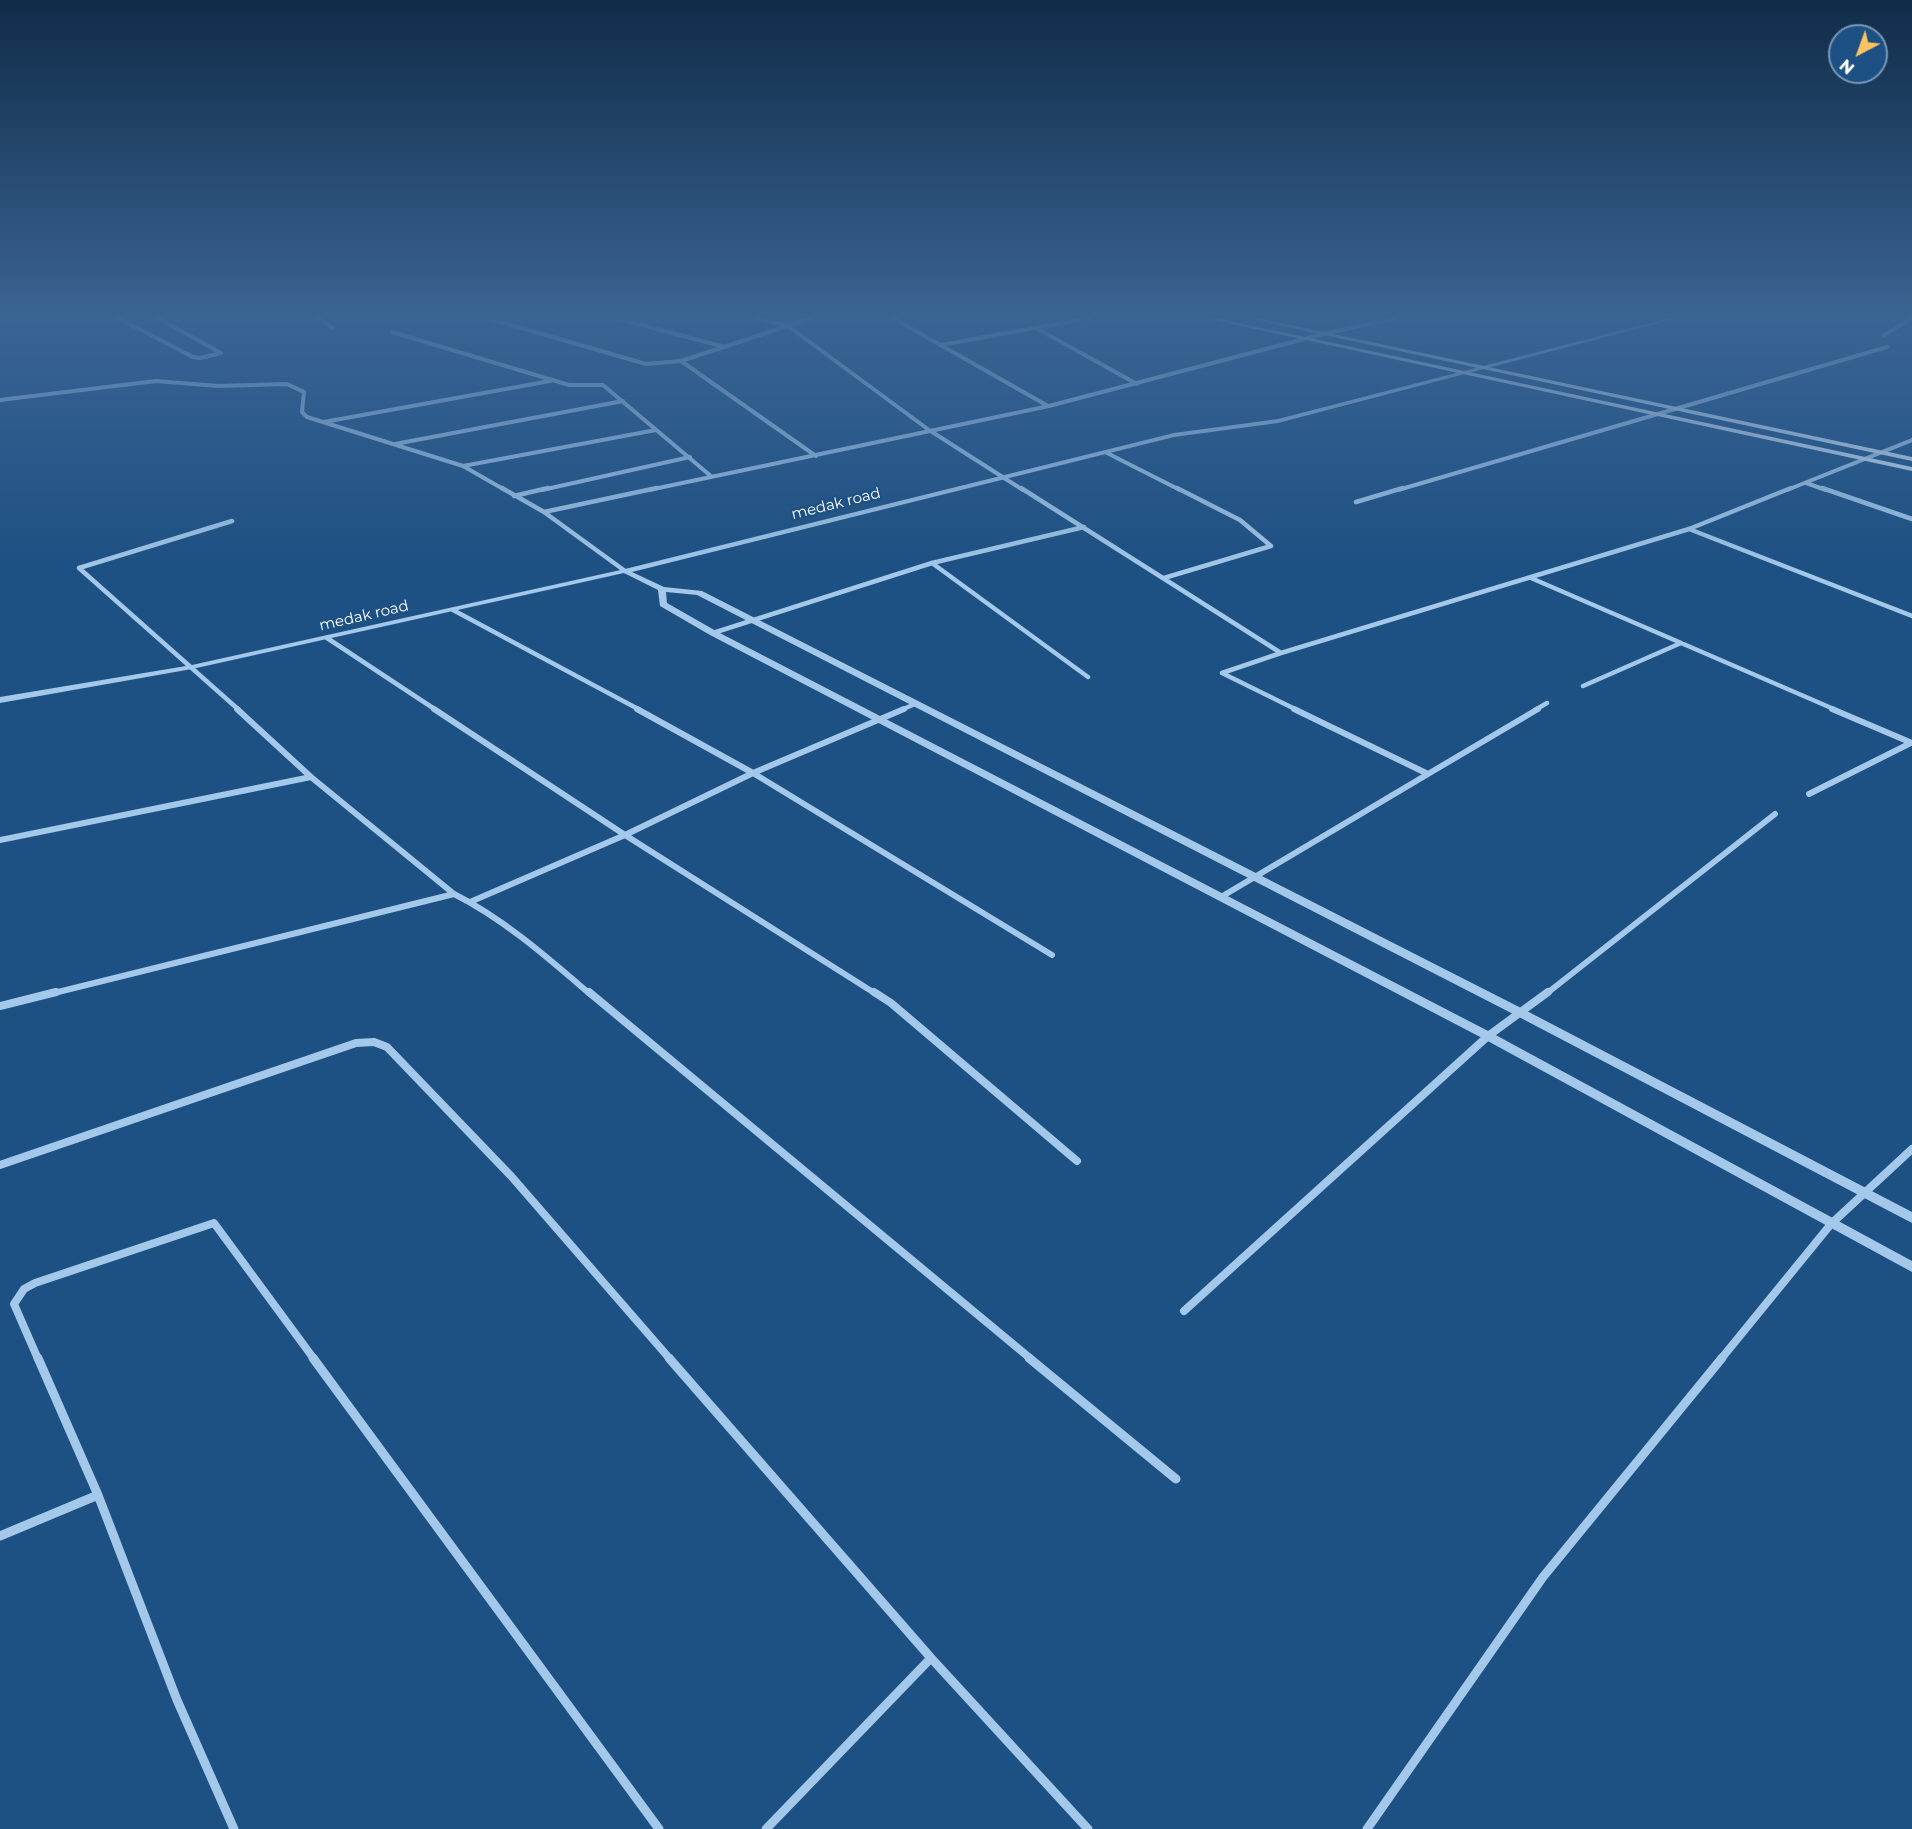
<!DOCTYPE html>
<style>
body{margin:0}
#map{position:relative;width:1912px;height:1829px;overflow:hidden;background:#1d5083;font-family:Montserrat,sans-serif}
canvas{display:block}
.north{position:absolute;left:1828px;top:24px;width:60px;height:60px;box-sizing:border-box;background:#1d5083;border:2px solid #7796b5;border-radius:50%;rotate:221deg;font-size:16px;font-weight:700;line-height:24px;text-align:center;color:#fff}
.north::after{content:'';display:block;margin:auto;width:21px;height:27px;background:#fac461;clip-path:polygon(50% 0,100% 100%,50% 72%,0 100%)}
</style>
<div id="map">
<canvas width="1912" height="1829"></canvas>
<div class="north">N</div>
</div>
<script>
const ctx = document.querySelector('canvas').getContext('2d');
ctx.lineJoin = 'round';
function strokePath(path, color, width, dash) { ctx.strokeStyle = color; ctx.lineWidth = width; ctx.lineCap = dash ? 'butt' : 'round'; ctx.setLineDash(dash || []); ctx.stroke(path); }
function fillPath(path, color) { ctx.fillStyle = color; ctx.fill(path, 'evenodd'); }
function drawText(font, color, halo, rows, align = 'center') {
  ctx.font = font + ' Montserrat,sans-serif'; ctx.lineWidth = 4.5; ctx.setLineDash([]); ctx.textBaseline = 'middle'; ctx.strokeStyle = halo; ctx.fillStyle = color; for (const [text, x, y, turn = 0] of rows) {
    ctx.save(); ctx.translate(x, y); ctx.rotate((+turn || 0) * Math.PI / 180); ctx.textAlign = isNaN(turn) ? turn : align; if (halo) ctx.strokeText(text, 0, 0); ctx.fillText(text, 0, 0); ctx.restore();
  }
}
const minorFar4 = new Path2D(`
 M118,318L193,357L200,358L221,353L158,318
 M318,318L333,328
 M487,318L646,364L681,361L812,318
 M615,318L725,347
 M757,318L788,326L929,430L1023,490
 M893,318L1048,406
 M1036,328L1137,384
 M392,332L569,385H603L712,477
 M1884,335L1912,318
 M941,345L1089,318
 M681,361L816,456
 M0,400L156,381L218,386L287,384L304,392L302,412L307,417L463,466L505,490
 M324,422L550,381
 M395,444L623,401
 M1107,453L1180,490
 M463,466L656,430
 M1806,483L1826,490
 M542,490L690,457
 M649,490L1049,406L1323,334L1396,318
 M1398,490L1887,347
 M1787,490L1912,440`);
const minorFar3 = new Path2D(`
 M502,488L544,512L625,571
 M1021,488L1281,653L1689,529L1791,488
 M1822,488L1912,519
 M514,496L548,488
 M1356,502L1403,488
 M544,512L657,488
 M232,521L79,568L239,710
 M1689,529L1912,616
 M932,563L1088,677
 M1164,578L1271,546L1240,520L1177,488
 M1531,578L1836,710
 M453,610L640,710
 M713,633L932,563L1084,527
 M327,638L436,710
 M1222,673L1281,653
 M1222,673L1297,710
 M1583,686L1681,643
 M901,710L915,704
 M1535,710L1547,703`);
const minorFar2 = new Path2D(`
 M237,709L311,777L454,894C504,919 548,958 590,994
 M434,709L625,835L876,994
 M637,709L753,773L1052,955
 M1832,709L1912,743
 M1428,774L1538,709
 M1809,794L1911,743
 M0,840L311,777
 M1221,897L1428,774L1294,709
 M470,902L625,835L753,773L904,709
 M50,994L454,894
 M1546,994L1775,814`);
const minorFar1 = new Path2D(`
 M589,992L1031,1359
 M874,992L891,1003L1077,1161
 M0,1006L56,992
 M0,1165L356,1043L374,1042L387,1047L511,1176L670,1359
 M1184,1311L1488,1036L1548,992
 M38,1359L14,1304L24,1289L35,1283L214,1223L314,1359
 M1721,1359L1831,1224L1912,1149`);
const minor = new Path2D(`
 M38,1358L98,1495
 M313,1358L659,1829
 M669,1358L931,1658L1088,1829
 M1029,1358L1176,1479
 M0,1536L98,1495L177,1700L234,1829
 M766,1829L931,1658
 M1367,1829L1543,1577L1722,1358`);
const tertiary = new Path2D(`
 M1669,318H1678L1278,423L1174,437L632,572L664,587L702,591L1525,1010L1912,1212V1223L1517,1016L697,595L666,592L667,603L716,631L1492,1033L1912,1261V1272L1484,1039L710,635L660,606L658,590L624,573L192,669L0,703V697L192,665L625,569L1174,433L1278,419Z`);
const secondary = new Path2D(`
 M1204,318H1217L1912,467V471Z
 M1245,318H1258L1912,457V461Z`);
const farStreetnames = [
 ["medak road",836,504,-14],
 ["medak road",364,616,-13]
];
strokePath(minorFar4, '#a3c8ea', 4);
strokePath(minorFar3, '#a3c8ea', 4.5);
strokePath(minorFar2, '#a3c8ea', 6);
strokePath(minorFar1, '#a3c8ea', 8);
strokePath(minor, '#a3c8ea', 9);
fillPath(tertiary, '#a3c8ea');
fillPath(secondary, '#cee3f8');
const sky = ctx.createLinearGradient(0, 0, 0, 574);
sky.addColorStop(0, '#102c48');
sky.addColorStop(0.55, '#3a6493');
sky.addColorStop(1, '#3a649300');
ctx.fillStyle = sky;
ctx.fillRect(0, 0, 1912, 574);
drawText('15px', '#fff', '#1d5083', farStreetnames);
</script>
